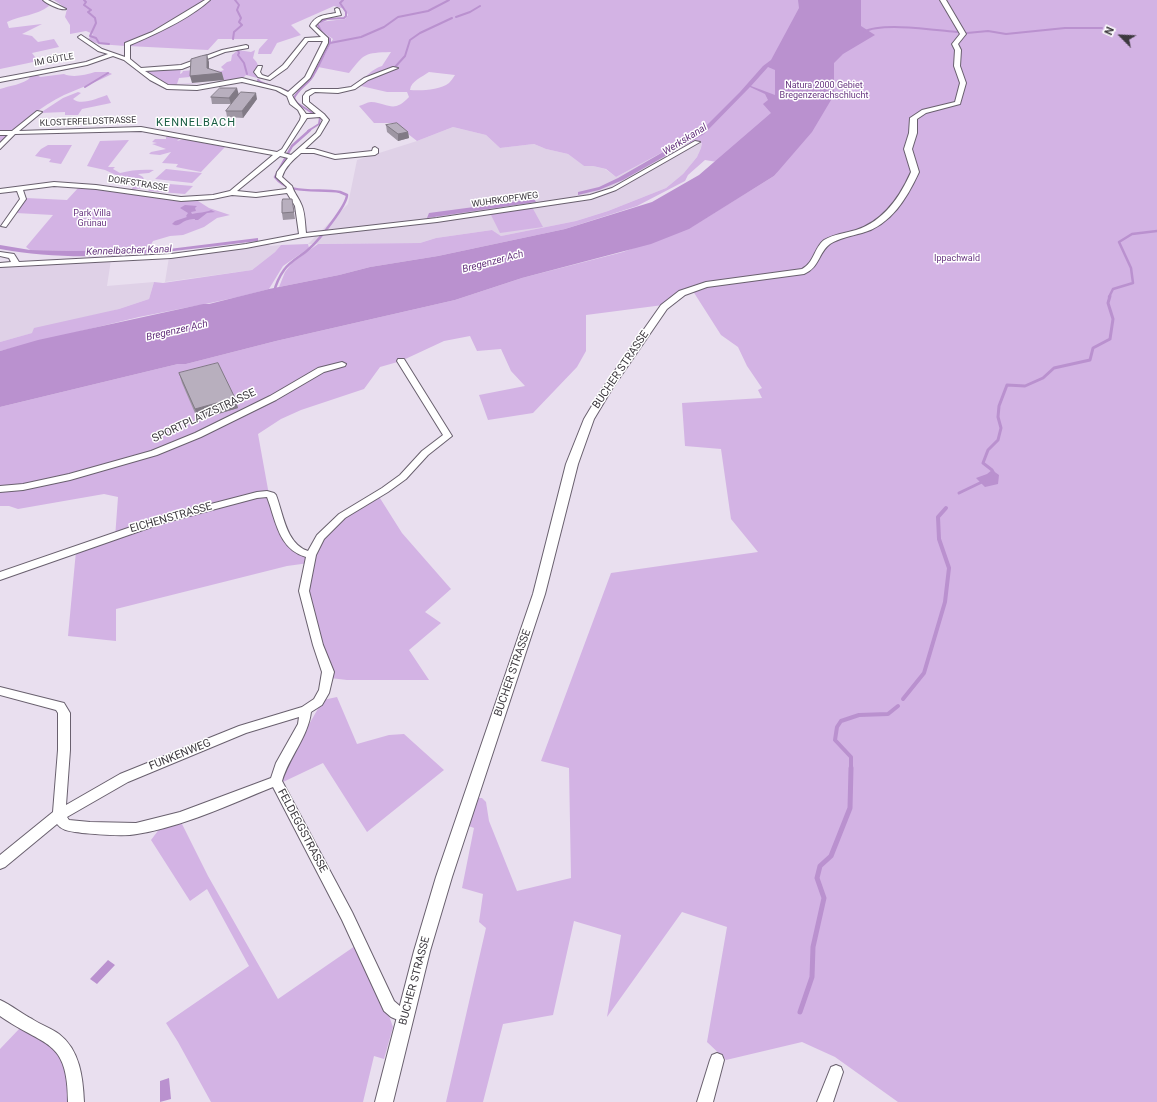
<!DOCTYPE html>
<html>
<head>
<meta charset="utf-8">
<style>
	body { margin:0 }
	#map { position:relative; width:1157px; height:1102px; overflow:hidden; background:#e9dfef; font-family:Roboto,sans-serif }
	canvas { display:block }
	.north { position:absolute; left:1101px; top:16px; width:40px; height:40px; -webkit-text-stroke:3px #fff; paint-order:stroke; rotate:294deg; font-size:11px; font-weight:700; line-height:16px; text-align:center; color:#3d393f }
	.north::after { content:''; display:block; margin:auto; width:14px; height:18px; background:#3d393f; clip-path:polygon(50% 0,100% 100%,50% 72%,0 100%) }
</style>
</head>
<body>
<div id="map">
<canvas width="1157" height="1102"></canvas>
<div class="north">N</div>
</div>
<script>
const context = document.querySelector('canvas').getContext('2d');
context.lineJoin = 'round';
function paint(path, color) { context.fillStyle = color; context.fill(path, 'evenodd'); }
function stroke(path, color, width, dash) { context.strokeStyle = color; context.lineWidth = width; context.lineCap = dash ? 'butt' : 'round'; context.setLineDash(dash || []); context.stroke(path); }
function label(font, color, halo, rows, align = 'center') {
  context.font = font + ' Roboto,sans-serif'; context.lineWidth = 3; context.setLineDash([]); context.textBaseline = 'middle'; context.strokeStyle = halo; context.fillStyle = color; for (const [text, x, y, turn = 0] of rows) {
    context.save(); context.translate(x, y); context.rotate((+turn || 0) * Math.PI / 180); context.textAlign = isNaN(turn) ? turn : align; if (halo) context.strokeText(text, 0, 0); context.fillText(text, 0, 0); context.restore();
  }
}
paint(new Path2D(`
	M453 127 486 135 500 148 534 144 546 149 568 154 584 166H593L605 169 616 177 678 144 702 142 701 148 697 157 683 174 666 188 608 211 576 221 501 236 492 230 436 238 420 243 308 244 348 204 357 160 417 141Z
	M268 244 270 246 281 245 275 252 252 270 165 282 169 257Z
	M111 260 107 286 154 282 149 299 119 309 0 342V266Z`), '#dfd1e7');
paint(new Path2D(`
	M0 0H44L49 6C36 16 21 15 7 22L9 28 42 24 22 34 32 36 38 42 54 39 59 47 32 53 38 61 0 69Z
	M54 0H207L168 25 125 46 99 44 87 40 93 34 86 31 70 34V25L65 17 67 9Z
	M210 0H1157V1102H898L835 1057 802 1042 726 1060 707 1042 727 927 682 912 607 1017 621 935 574 921 553 1015 503 1024 483 1102H446L486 928 479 922 483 894 462 888 474 828 466 825 476 798H482L486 802 489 821 517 891 571 878 569 768 541 761 611 573 758 552 731 519 721 449 685 446 682 403 762 398 758 390 762 388 747 366 738 347 721 335 691 288 663 305 586 315V351L577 367 533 413 488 420 479 395 525 386 511 371 501 349 477 351 470 336 444 341 401 361 380 367 364 389 301 410 281 419 258 434 269 495 288 545 298 554 312 555 323 536 344 517 378 495 402 533 451 589 425 612 441 623 409 650 429 680H347L330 678 306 590 309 563 287 566 116 609V641L68 636 76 551 115 538 118 497 104 494 18 509 9 506H0V407L178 364H186L276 341 455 300 522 278 623 252 693 226 774 176 777 172 705 160 688 175 685 181 637 206 565 229 438 256 370 267 339 275 279 287 285 272 292 263 318 244 420 243 436 238 492 230 501 236 576 221 608 211 666 188 683 174 697 157 701 148 702 143 678 144 616 177 606 169 593 166H584L568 154 546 149 534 144 500 148 486 135 453 127 417 141 394 123H374L359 106C363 105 367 102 371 102 389 103 393 114 409 97L407 92H387L361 86C362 77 375 68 382 66L391 52C364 53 365 53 349 73L318 67 333 39 321 31 319 25 320 22 345 19 348 15 345 9 334 6 291 25 301 35 277 43 271 54H258L259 49 268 39H218L208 50 128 46 131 43 145 38ZM429 72 455 75C453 78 451 81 449 83 440 90 421 91 410 90 411 81 422 77 429 72Z
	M238 50 251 52 255 50 253 58C259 64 259 67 257 75L261 79 246 75 243 78 220 81 213 70 221 71 224 70 221 67 227 62 231 61 232 55Z
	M181 69 180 74 182 73 183 71 205 69 201 76 179 78 177 84 208 83 171 85 165 83 145 72 147 70Z
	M95 72H108L112 74C96 82 80 88 64 95 41 106 20 124 3 142H0V89C9 86 24 84 30 78L27 76 37 74 40 77 64 74C73 78 85 75 95 72Z
	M78 92 81 93 73 99C81 106 98 98 107 95L111 103 82 109 78 115H65V112L40 113 63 98Z
	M169 135 180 138 177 141 184 139 225 147 201 172 176 167 178 164 162 163 171 152 160 155 149 154 151 152 166 149 152 144 157 143 152 142 155 139H166V137Z
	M129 140 108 167H115L113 169 120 173C130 170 144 169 154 170L149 173 138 174 143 177 145 182 143 188 131 190 135 184 136 180 122 178 124 176 116 175 105 170 87 166 100 141Z
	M48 145H72L61 164 49 162 51 159 35 156 41 149Z
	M166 169 202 173 192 183 155 179Z
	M157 183 193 186 185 194 148 191Z
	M79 187 121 191 176 201H198L209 208 230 215 217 218 204 227 183 235 170 236 153 241 148 250 76 251 30 250 26 247 53 215 16 213 26 198 67 200Z
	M532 207 543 227 500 233 490 213Z
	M308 244 309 248 283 266 269 289C226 301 183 308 139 317 92 328 46 340 0 351V342L32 333 34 328 119 309 149 299 154 282 163 283 252 270 275 252 281 245Z
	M337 697 357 744 389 735 404 734 444 770 367 832 323 763 283 782 281 773 323 700Z
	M180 820 208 876 278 999 355 946 382 1007 389 1016 393 1027 384 1059 374 1056 363 1102H211L178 1042 166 1023 249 966 207 889 190 901 151 840 160 828Z
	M20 1028 44 1039 58 1052 69 1070 70 1102H0V1049Z`), '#d3b3e4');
paint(new Path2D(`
	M798 0H861V26L875 35 843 54 834 63V95L812 132 774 176 689 229 651 244 522 278 455 300 276 341 186 364H178L0 407V351L38 340 203 304H209L269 289 339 275 370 267 438 256 565 229 652 202 699 175 771 113 763 104 768 100 765 94 750 87 704 134 623 180 599 190 578 195V192L599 187 618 178 703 129 740 92 763 66 771 60 799 8ZM768 67 775 70V95L751 86Z
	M534 199 536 202 427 218 429 213Z
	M185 205 197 206 195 208 196 211 191 212 192 214C199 212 205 213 211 210L215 212 207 213 198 220H195V219C193 219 190 219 188 220 181 221 180 228 172 224L175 221 187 217 186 216 188 213 180 208Z
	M258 238V241C174 251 84 265 0 249V245L30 250 76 251 169 249Z
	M992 470 999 475 998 484 985 487 976 478 987 474Z
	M108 960 115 965 97 984 90 979Z
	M169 1078 171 1099 160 1102V1081Z`), '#ba91cf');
stroke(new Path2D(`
	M84 0 86 2 84 5 91 10 88 12 95 18 96 23 90 36 96 38 99 43 109 44
	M456 17 470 12 480 6
	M864 32C881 22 935 30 957 32
	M967 33 988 31 1006 34 1065 28H1102
	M233 39 234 32 242 25 239 22 241 18 237 10 239 5 235 0
	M330 43 361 37 384 27 398 17 428 11 449 0
	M237 48 239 53 238 55 244 63 247 74
	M395 67 405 56 410 40 420 33 452 18
	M258 80C264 86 280 87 289 92
	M85 87 108 73
	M308 131 319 124 320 118 297 103 294 98C299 88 310 83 314 74 320 64 324 53 330 43V39L322 33 317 23 327 19 344 18 346 16V12L340 3 343 0`), '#ba91cf', 2);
stroke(new Path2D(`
	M274 292C276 284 279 277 284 270 291 260 302 256 310 248 319 240 347 205 347 195L340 192C319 188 289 196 275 177L292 146 310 130
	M1109 297 1113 289 1133 283 1131 268 1119 242 1132 234 1157 231`), '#ba91cf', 2.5);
stroke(new Path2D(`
	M994 474 992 470 983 463 988 450 998 440 1001 428 998 417 999 406 1007 385 1025 386 1043 378 1054 368 1090 360 1093 348 1110 339 1113 319 1108 303 1110 296
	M959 493 984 481`), '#ba91cf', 3);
stroke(new Path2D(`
	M903 699 924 673 945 602 949 568 939 539 938 517 946 508
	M851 769V757L835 740 837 727 841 721 859 715 888 714 898 706`), '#ba91cf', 4);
stroke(new Path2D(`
	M800 1012 812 977 813 947 824 898 817 878 820 866 831 856 850 808 851 768`), '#ba91cf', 5);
const minor = new Path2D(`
	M43 0H48L66 9C62 11 47 4 43 0Z
	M205 0H210C189 19 156 34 130 45V59L141 68 181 65 222 50 246 45 248 46V48L225 52 182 69 145 71 168 85 197 86 242 78 280 88 288 92 305 77 323 41H308L287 68 270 80 258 77 254 72 258 66H262L260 72 262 75 268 77 283 65 305 38 321 37 310 26C315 15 325 15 336 13L335 9 337 8 339 9 341 15 322 19 315 26 328 38V43L310 78 292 95C295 103 302 107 306 114H316L303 103V96L306 92 312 89H338L351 87 364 78 393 67 398 68 368 80 355 89 338 93 315 92 309 96V102L324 114 329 120 320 135 305 149H314L335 155 372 151 373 148 375 147 378 149V153L375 155 335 159 314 153H301C293 160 285 167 282 177L292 186C294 193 299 198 302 206 305 214 305 224 306 233L437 218 590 195 612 188 695 141 700 142 616 190 591 199 437 222 303 237 246 248 171 258 0 267V263L11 262 9 258 0 256V252L14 254 19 262 171 254 246 244 299 234 295 206 287 193 256 197 232 195 213 199 181 201 96 189 54 186 23 190 26 199 6 227 1 226 20 199 17 191 0 193V189L54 182 96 185 181 197 213 195 230 191 273 155 141 131 15 134 0 149V143L8 135H0V131H12L37 111 42 112 19 131 141 127 277 152 282 149 300 120 301 116 298 110 290 104 287 96 276 90 242 82 197 90 167 89 150 80 124 60 113 56 87 65 0 82V78L86 62 108 54 98 51 79 38 78 37 81 35 102 49 125 57V43L152 32ZM320 117 323 120 316 133 291 155 284 153 307 118ZM280 156 288 158 277 172 276 177 287 187 286 189 256 193 237 191Z
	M398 359H404L452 436 428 455 406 479 388 492 345 518 324 539 316 555 309 591 323 645 334 672 329 693 322 705 311 712C308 737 289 757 282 781L352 912 394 1001 401 1007 410 1011 412 1016 410 1021 405 1023 391 1017 384 1011 342 920 273 787C231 804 182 827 137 834 123 837 96 834 82 833 72 831 63 832 57 824L5 867 0 869V855L53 812 58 750V713L56 710 0 695V687L64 703 70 713V750L66 805 120 774 239 726 302 707 314 699 319 690 322 672 313 645 299 591 306 557C278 549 276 520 267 497L257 498 163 523 0 580V572L157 518 257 492 267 491 274 493 276 495C283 513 286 544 308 551L317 535 339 514 382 488 400 475 422 451 443 435 397 361ZM299 717 298 724 276 763 271 778 180 812 136 823 90 822 69 820 67 817 128 782 246 733Z
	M342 362 346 364 345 366 324 372 276 400 201 437 157 455 70 480 23 490 0 492V486L23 484 69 474 151 451 195 433 270 396 318 368Z
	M0 1000C11 1005 21 1013 32 1019 41 1025 51 1028 59 1034 80 1050 83 1078 84 1102H68C68 1038 44 1047 0 1016Z
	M717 1053 722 1055 724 1060 713 1102H697L710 1060 712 1055Z
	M836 1065 841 1067 843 1072 833 1102H817L831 1067Z`);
const tertiary = new Path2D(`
	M940 0H946L966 34 958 44 961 50 960 66 966 83 960 104 926 113 917 119V133L912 149 919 172C907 198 891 225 862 233 851 236 839 238 830 244 818 253 820 267 804 274L707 287 685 295 667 309 612 389 594 419 578 464 545 594 452 877 430 951 393 1102H375L414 951 436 877 533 594 566 464 584 419 602 389 661 305 679 291 706 282 802 269C814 263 814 248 824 240 834 234 846 233 856 230 884 221 900 197 911 172L904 149 909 133 910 118 922 110 955 102 960 83 954 66 955 50 952 44 960 34Z`);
stroke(minor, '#69606e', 2);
stroke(tertiary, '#69606e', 2);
paint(minor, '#fff');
paint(tertiary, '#fff');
paint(new Path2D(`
	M237 88 231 104H212L211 97Z
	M257 99 243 118 227 117 226 111Z
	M386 125 408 132 409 138 398 141 387 132Z
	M292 199 295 219 283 220 282 213Z
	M179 373 235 398 238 408 198 420 182 383Z`), '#9e96a3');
paint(new Path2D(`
	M207 55 209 62V74L222 73 224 80 192 83 190 76 207 68Z
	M237 88 239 95 231 104 229 98Z
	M256 93 257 99 243 118 242 111Z
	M408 132 409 138 398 141V134Z
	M235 398 238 408 198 420 195 409Z`), '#817a85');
const building = new Path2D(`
	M207 55V68L222 73 190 76 191 59 201 56Z
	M220 88H237L229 98 211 97Z
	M241 92 256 93 242 111H226Z
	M397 123 408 132 398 134 386 125Z
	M283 199H292L294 212 282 213V202Z
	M218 363 235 398 195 409 179 373Z`);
paint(building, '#b8afbe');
stroke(building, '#817a85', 1);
label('9px', '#3d393f', '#fff', [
	["IM GÜTLE",54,60,-10],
	["KLOSTERFELDSTRASSE",88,122,-2],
	["DORFSTRASSE",138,184,9],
	["WUHRKOPFWEG",505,200,-8]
]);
label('9px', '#683680', '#fff', [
	["Natura 2000 Gebiet",824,86],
	["Bregenzerachschlucht",824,96],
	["Park Villa",92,214],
	["Grünau",92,224],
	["Ippachwald",957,259]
]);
label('italic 10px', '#66347e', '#fff', [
	["Werkskanal",685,140,-32],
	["Kennelbacher Kanal",129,251,-2],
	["Bregenzer Ach",493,262,-15],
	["Bregenzer Ach",177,331,-13]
]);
context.letterSpacing = '1px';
label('11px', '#195d43', '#fff', [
	["KENNELBACH",196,123]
]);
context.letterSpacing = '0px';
label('11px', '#3d393f', '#fff', [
	["BUCHER STRASSE",621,370,-56],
	["SPORTPLATZSTRASSE",204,416,-25],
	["EICHENSTRASSE",171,518,-16],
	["BUCHER STRASSE",513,673,-71],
	["FUNKENWEG",180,755,-22],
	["FELDEGGSTRASSE",302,831,62],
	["BUCHER STRASSE",415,981,-75]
]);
</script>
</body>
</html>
